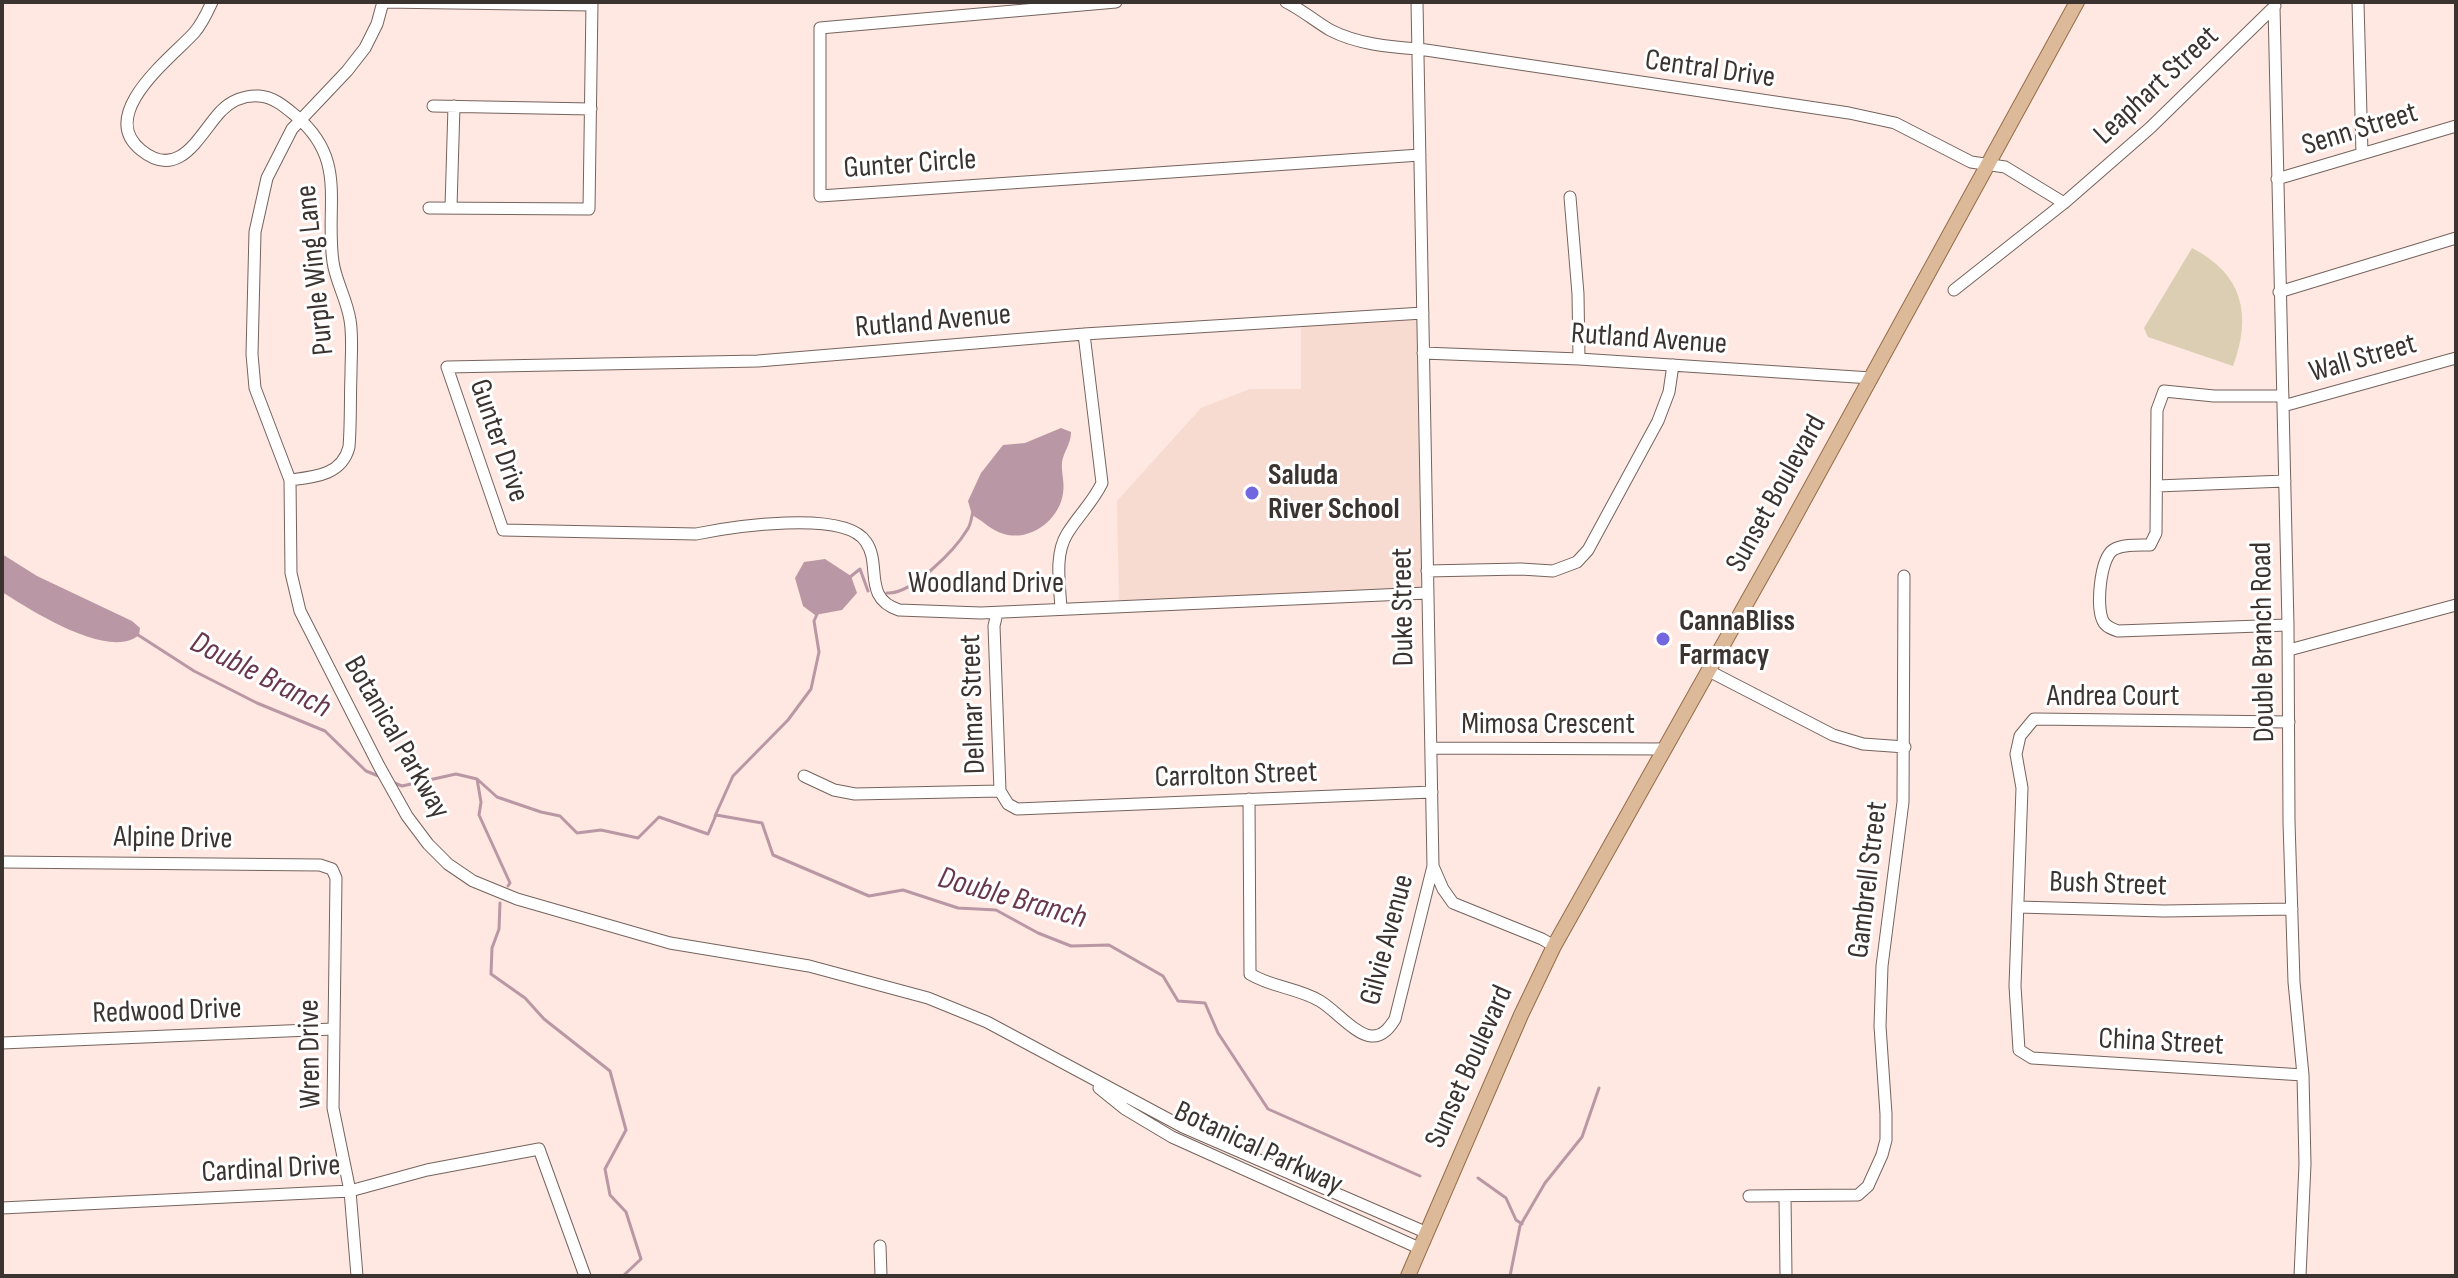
<!DOCTYPE html>
<html>
<head>
<meta charset="utf-8">
<style>
	body { margin:0 }
	#map { position:relative; width:2458px; height:1278px; overflow:hidden; background:#fee8e1; font-family:"Sofia Sans Condensed",sans-serif }
	canvas { display:block }
	.frame { position:absolute; inset:0; border:4px solid #3b3330; pointer-events:none }
</style>
</head>
<body>
<div id="map">
<canvas width="2458" height="1278"></canvas>
<div class="frame"></div>
</div>
<script>
const context = document.querySelector('canvas').getContext('2d');
context.lineJoin = 'round';
function paint(path, color) { context.fillStyle = color; context.fill(path, 'evenodd'); }
function stroke(path, color, width, dash) { context.strokeStyle = color; context.lineWidth = width; context.lineCap = dash ? 'butt' : 'round'; context.setLineDash(dash || []); context.stroke(path); }
function label(font, color, halo, rows, align = 'center') {
  context.font = font + ' "Sofia Sans Condensed",sans-serif'; context.lineWidth = 6; context.setLineDash([]); context.textBaseline = 'middle'; context.strokeStyle = halo; context.fillStyle = color; for (const [text, x, y, turn = 0] of rows) {
    context.save(); context.translate(x, y); context.rotate((+turn || 0) * Math.PI / 180); context.textAlign = isNaN(turn) ? turn : align; if (halo) context.strokeText(text, 0, 0); context.fillText(text, 0, 0); context.restore();
  }
}
paint(new Path2D(`
	M1423 313 1427 593 1119 606 1117 501 1201 408 1250 389H1301V321Z`), '#f7dbd1');
paint(new Path2D(`
	M2192 248C2243 274 2252 315 2233 366L2148 337 2144 328Z`), '#dbceb3');
paint(new Path2D(`
	M1061 428 1071 432C1071 444 1064 451 1062 462 1061 472 1065 483 1063 493 1060 519 1031 542 1004 534 992 531 983 521 972 515L968 501 981 473 1003 445 1025 443Z
	M2 554 37 576 132 621 140 628 139 635C109 661 29 609 2 592Z
	M825 559 851 576 857 593 842 610 815 615 803 606 795 578 804 562Z`), '#b997a4');
stroke(new Path2D(`
	M850 577 860 569 868 591
	M887 593C911 595 955 550 967 530 971 525 971 518 973 512
	M135 633 194 671 257 703 325 731 366 771 381 777
	M477 779 481 802 479 815 510 883 508 886
	M392 782 402 786 456 774 477 779 497 797 541 812 560 816 577 833 601 830 638 838 659 817 708 834
	M715 816 733 776 788 720 811 689 819 652 814 621 818 612
	M708 834 716 815 762 823 773 855 869 896 903 890 958 908 996 910 1038 933 1071 946 1109 945 1163 976 1178 1001 1205 1003 1218 1033 1268 1109 1420 1176
	M500 903 499 929 492 948 491 974 525 998 544 1019 610 1071 626 1130 605 1169 610 1195 626 1212 641 1259 623 1276
	M1478 1178 1506 1198 1516 1220 1522 1224
	M1510 1276 1520 1226 1545 1183 1582 1137 1599 1088`), '#b997a4', 3);
const minor = new Path2D(`
	M212 2C207 13 202 24 194 33 172 57 96 114 141 150 180 182 200 133 221 111 231 101 245 95 259 96 274 97 285 107 296 116 348 160 325 204 333 262 336 282 347 300 350 320 353 337 351 356 351 374 350 398 351 423 349 447 342 475 315 477 290 480
	M383 2 377 24 365 48 347 71 292 129 267 178 255 232 252 354 255 388 290 480 291 573 300 611 379 766 407 816 428 844 448 864 473 881 517 899 670 943 809 966 928 998 987 1022 1183 1127 1425 1232
	M383 2 592 5
	M1116 2 820 28V196L1420 155
	M1286 2C1302 10 1315 21 1330 30 1357 44 1389 47 1419 49L1849 113 1895 123 1971 162 2005 167 2064 203
	M1417 2 1433 866 1443 889 1453 903 1542 939 1554 946
	M2358 2 2362 154
	M2274 7 2288 625 2289 822 2294 982 2303 1075 2305 1164 2300 1276
	M433 106 591 109
	M2277 179 2456 126
	M1570 197 1578 294 1579 359
	M451 207 454 106
	M429 208 589 209 592 2
	M1954 290 2064 203 2150 128 2275 6
	M2279 292 2456 238
	M1423 313 1084 334 758 361 447 367 503 530 696 534C730 527 845 509 866 542 882 565 862 598 899 610L981 613 1427 593
	M1423 353 1579 359 1871 378
	M2283 396H2214L2164 391 2157 410 2156 533 2150 545C2139 545 2122 544 2113 550 2100 559 2096 607 2103 621 2106 627 2112 629 2118 631L2288 625
	M2283 406 2456 358
	M2157 486 2285 481
	M1427 571 1521 569 1553 571 1577 562 1588 550 1658 421 1669 392 1673 365
	M1061 609C1060 586 1054 555 1067 534 1078 516 1093 502 1102 483L1084 334
	M997 613 994 626 1000 791 1008 804 1017 809 1432 792
	M2289 650 2456 605
	M1709 671 1833 735 1863 744 1905 747
	M2289 722 2034 719 2020 736 2016 754 2022 788 2015 986 2019 1050 2032 1058 2303 1075
	M1431 748 1665 749
	M804 776 834 790 855 794 1000 791
	M1249 799 1250 974C1271 987 1298 988 1320 1001 1335 1010 1356 1035 1371 1036 1383 1037 1390 1027 1395 1019L1433 866
	M2 862 320 865 332 869 336 878 333 1108 350 1191 357 1276
	M2018 907 2164 911 2292 909
	M2 1043 333 1029
	M1099 1088 1125 1109 1172 1137 1419 1248
	M1749 1196 1858 1195 1868 1186 1882 1155 1886 1140V1114L1880 1026 1882 966 1903 802 1904 576
	M1785 1196 1786 1276
	M2 1208 350 1191 427 1170 539 1149 585 1276
	M880 1246 881 1276`);
const major = new Path2D(`
	M1408 1276 1521 1015 1554 946 1788 529 2077 2`);
stroke(minor, '#75635d', 13);
stroke(major, '#956c48', 16);
stroke(minor, '#fff', 11);
stroke(major, '#dcb999', 14);
for (const [x, y, r, color] of [
	[1252,493,8,"#7366e1"],
	[1663,639,8,"#7366e1"]
]) { const dot = new Path2D(); dot.arc(x, y, r, 0, 2 * Math.PI); context.fillStyle = color; context.fill(dot); stroke(dot, '#fff', 3); }
label('30px', '#3b3330', '#fff', [
	["Central Drive",1710,70,8],
	["Leaphart Street",2157,86,-43],
	["Senn Street",2360,130,-17],
	["Gunter Circle",910,165,-4],
	["Purple Wing Lane",316,270,-96],
	["Rutland Avenue",933,322,-5],
	["Rutland Avenue",1649,340,4],
	["Wall Street",2363,359,-16],
	["Gunter Drive",498,441,71],
	["Sunset Boulevard",1777,494,-61],
	["Woodland Drive",986,584],
	["Duke Street",1404,607,-91],
	["Double Branch Road",2264,642,-91],
	["Andrea Court",2113,697],
	["Delmar Street",974,704,-92],
	["Mimosa Crescent",1548,725],
	["Botanical Parkway",396,738,60],
	["Carrolton Street",1236,776,-2],
	["Alpine Drive",173,839,1],
	["Gambrell Street",1869,880,-83],
	["Bush Street",2108,885,2],
	["Gilvie Avenue",1388,940,-75],
	["Redwood Drive",167,1012,-2],
	["China Street",2161,1043,3],
	["Wren Drive",311,1054,-91],
	["Sunset Boulevard",1470,1067,-66],
	["Botanical Parkway",1258,1149,25],
	["Cardinal Drive",271,1170,-3]
]);
label('bold 30px', '#3b3330', '#fff', [
	["Saluda",1268,476],
	["River School",1268,510],
	["CannaBliss",1679,622],
	["Farmacy",1679,656]
], 'left');
label('italic 32px', '#69384e', '#fff', [
	["Double Branch",260,676,27],
	["Double Branch",1012,899,16]
]);
</script>
</body>
</html>
